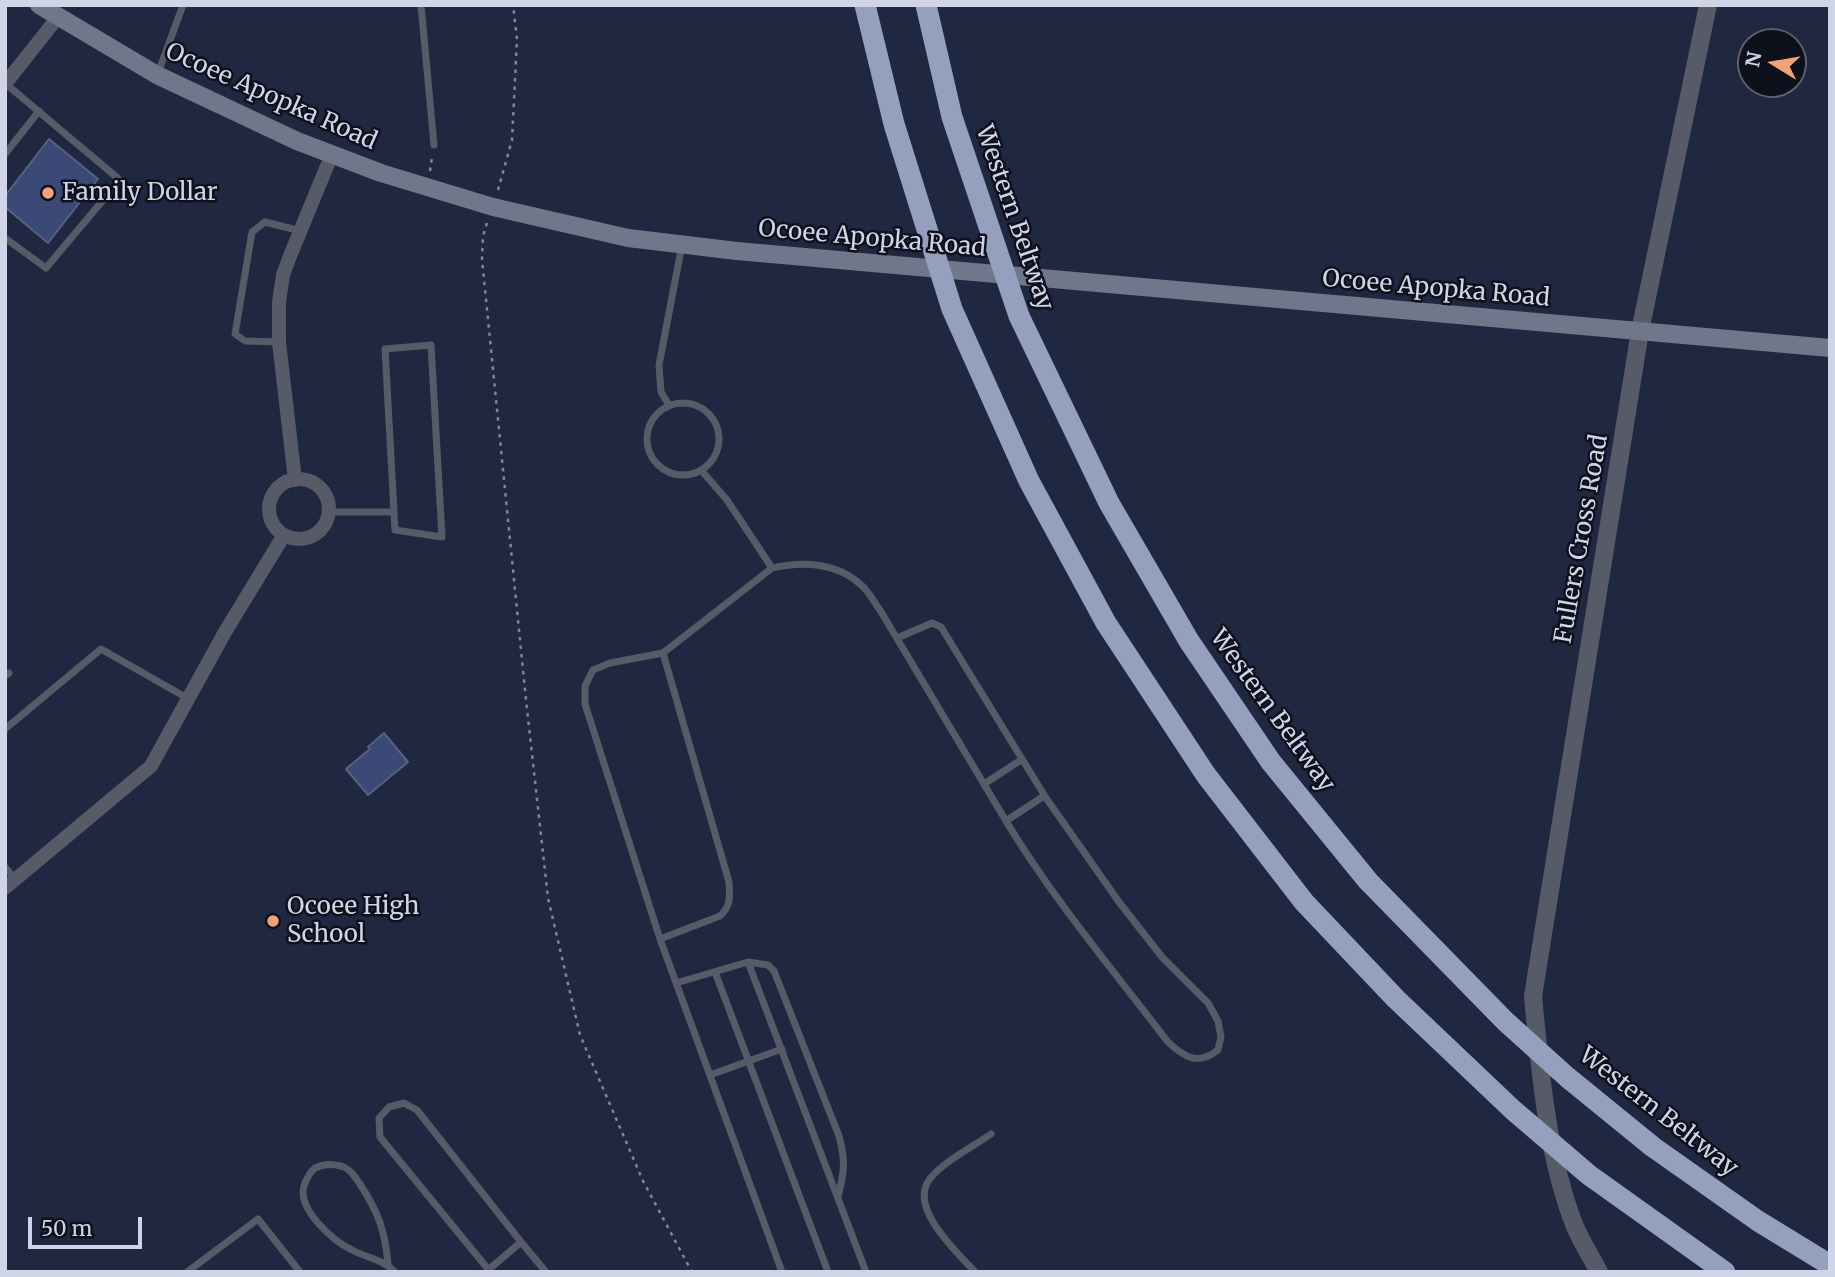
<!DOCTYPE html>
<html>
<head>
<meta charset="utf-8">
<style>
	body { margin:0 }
	#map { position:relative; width:1835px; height:1277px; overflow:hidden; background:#202841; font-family:Merriweather,serif }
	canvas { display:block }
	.frame { position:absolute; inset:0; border:7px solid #cfd5e6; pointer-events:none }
	.north { position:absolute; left:1737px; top:28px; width:70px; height:70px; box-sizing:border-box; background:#0e111c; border:2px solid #5b5f6d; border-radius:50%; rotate:281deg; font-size:19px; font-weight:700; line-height:28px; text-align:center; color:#cfd5e6 }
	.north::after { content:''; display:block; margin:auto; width:24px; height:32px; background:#efa377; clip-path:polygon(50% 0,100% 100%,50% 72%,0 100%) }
	.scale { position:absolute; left:28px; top:1217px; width:114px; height:32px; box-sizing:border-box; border:4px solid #cfd5e6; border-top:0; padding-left:9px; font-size:21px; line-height:24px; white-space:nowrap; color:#cfd5e6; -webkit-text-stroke:5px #0e111c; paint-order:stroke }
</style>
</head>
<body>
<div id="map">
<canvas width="1835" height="1277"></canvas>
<div class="frame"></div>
<div class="north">N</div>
<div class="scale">50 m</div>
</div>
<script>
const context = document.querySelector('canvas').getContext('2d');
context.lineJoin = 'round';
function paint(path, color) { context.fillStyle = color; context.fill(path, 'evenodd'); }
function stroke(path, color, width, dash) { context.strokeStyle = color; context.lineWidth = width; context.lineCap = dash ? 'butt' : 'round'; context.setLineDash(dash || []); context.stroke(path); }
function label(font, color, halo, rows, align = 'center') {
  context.font = font + ' Merriweather,serif'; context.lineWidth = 5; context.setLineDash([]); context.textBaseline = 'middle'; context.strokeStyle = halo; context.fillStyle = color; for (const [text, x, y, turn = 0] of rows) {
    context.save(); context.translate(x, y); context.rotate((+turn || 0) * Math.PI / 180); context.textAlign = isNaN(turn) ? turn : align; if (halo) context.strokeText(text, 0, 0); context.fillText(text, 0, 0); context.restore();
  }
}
const building = new Path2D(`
	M49 139 98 179 48 243 5 207V196Z
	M384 733 408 762 368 795 346 769 370 749 368 747Z`);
paint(building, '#3b4977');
stroke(building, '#58617e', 2);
stroke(new Path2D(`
	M430 171 432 157
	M498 190 512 140 517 39 513 5
	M487 223 483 236 482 259 526 700 548 898 580 1035 643 1181 692 1272`), '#7f869b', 2.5, [3.5, 5]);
stroke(new Path2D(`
	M421 5 434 145
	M158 73 183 5
	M5 154 39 111
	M5 238 46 268 120 180 6 84
	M279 342 245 341 235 334 252 232 265 222 301 231
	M647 439a36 36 0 1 1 72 0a36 36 0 1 1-72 0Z
	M669 405 661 392 659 365 682 245
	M701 470 727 500 772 568C804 561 835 562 860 584 868 590 874 602 880 610L1006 821C1053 899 1113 970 1168 1042 1184 1057 1198 1066 1218 1050L1221 1037 1218 1021 1208 1003 1162 957 1119 902 1046 798 941 627 932 623 897 638
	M329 512H394L385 349 431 345 442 537 395 530 394 512
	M772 568 663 653 610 663 593 670 585 686V704L660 939 782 1272
	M5 676 9 673
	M5 729 101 649 187 698
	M984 784 1021 760
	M1006 821 1044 796
	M5 867 16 880
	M660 939 720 916C731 906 730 897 729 882L663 653
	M748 962 768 965 774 971 839 1136C846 1161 844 1173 838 1197
	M715 972 828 1272
	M676 983 748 962 866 1272
	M710 1075 782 1049
	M388 1264C385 1230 378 1212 360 1184 354 1176 351 1169 341 1166 333 1164 323 1164 315 1168 310 1172 306 1180 304 1186 297 1209 333 1241 352 1250 367 1258 383 1259 395 1272
	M488 1269 380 1137 379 1118 389 1107 404 1103 417 1110 521 1242
	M487 1271 521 1242 546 1272
	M187 1272 258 1219 300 1272
	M975 1272C957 1252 909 1209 929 1180 941 1163 974 1146 991 1134`), '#575b68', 7);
stroke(new Path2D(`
	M5 84 58 17
	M269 509a30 30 0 1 1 60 0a30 30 0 1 1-60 0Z
	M295 480 279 342V302L283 275 290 256 332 154
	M5 888 151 766 225 632 284 535`), '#575b68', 14);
stroke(new Path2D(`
	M1599 1272C1591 1256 1580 1240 1574 1224 1547 1155 1540 1070 1533 996L1640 331 1708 5`), '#575b68', 18);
stroke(new Path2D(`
	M39 5 157 75 297 141 381 173 493 207 628 238 737 251 1830 348`), '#70778b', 18);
stroke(new Path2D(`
	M865 5 894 124 952 309 1029 481 1106 623 1206 775 1304 902 1396 999 1513 1110 1589 1175 1725 1272
	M926 5 952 117 1019 316 1109 503 1189 641 1271 762 1368 881 1505 1021 1567 1077 1653 1147 1758 1221 1830 1265`), '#95a0bf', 21);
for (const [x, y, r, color] of [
	[48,193,7,"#efa377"],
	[273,921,7,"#efa377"]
]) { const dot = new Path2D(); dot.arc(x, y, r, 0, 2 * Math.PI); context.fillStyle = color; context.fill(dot); stroke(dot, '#0e111c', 2.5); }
label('24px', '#cfd5e6', '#0e111c', [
	["Ocoee Apopka Road",271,97,24],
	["Western Beltway",1014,218,71],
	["Ocoee Apopka Road",872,239,5],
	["Ocoee Apopka Road",1436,289,5],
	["Fullers Cross Road",1582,539,-80],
	["Western Beltway",1272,711,54],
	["Western Beltway",1658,1112,38]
]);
label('24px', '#cfd5e6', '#0e111c', [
	["Family Dollar",62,193],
	["Ocoee High",287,907],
	["School",287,935]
], 'left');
</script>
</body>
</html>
